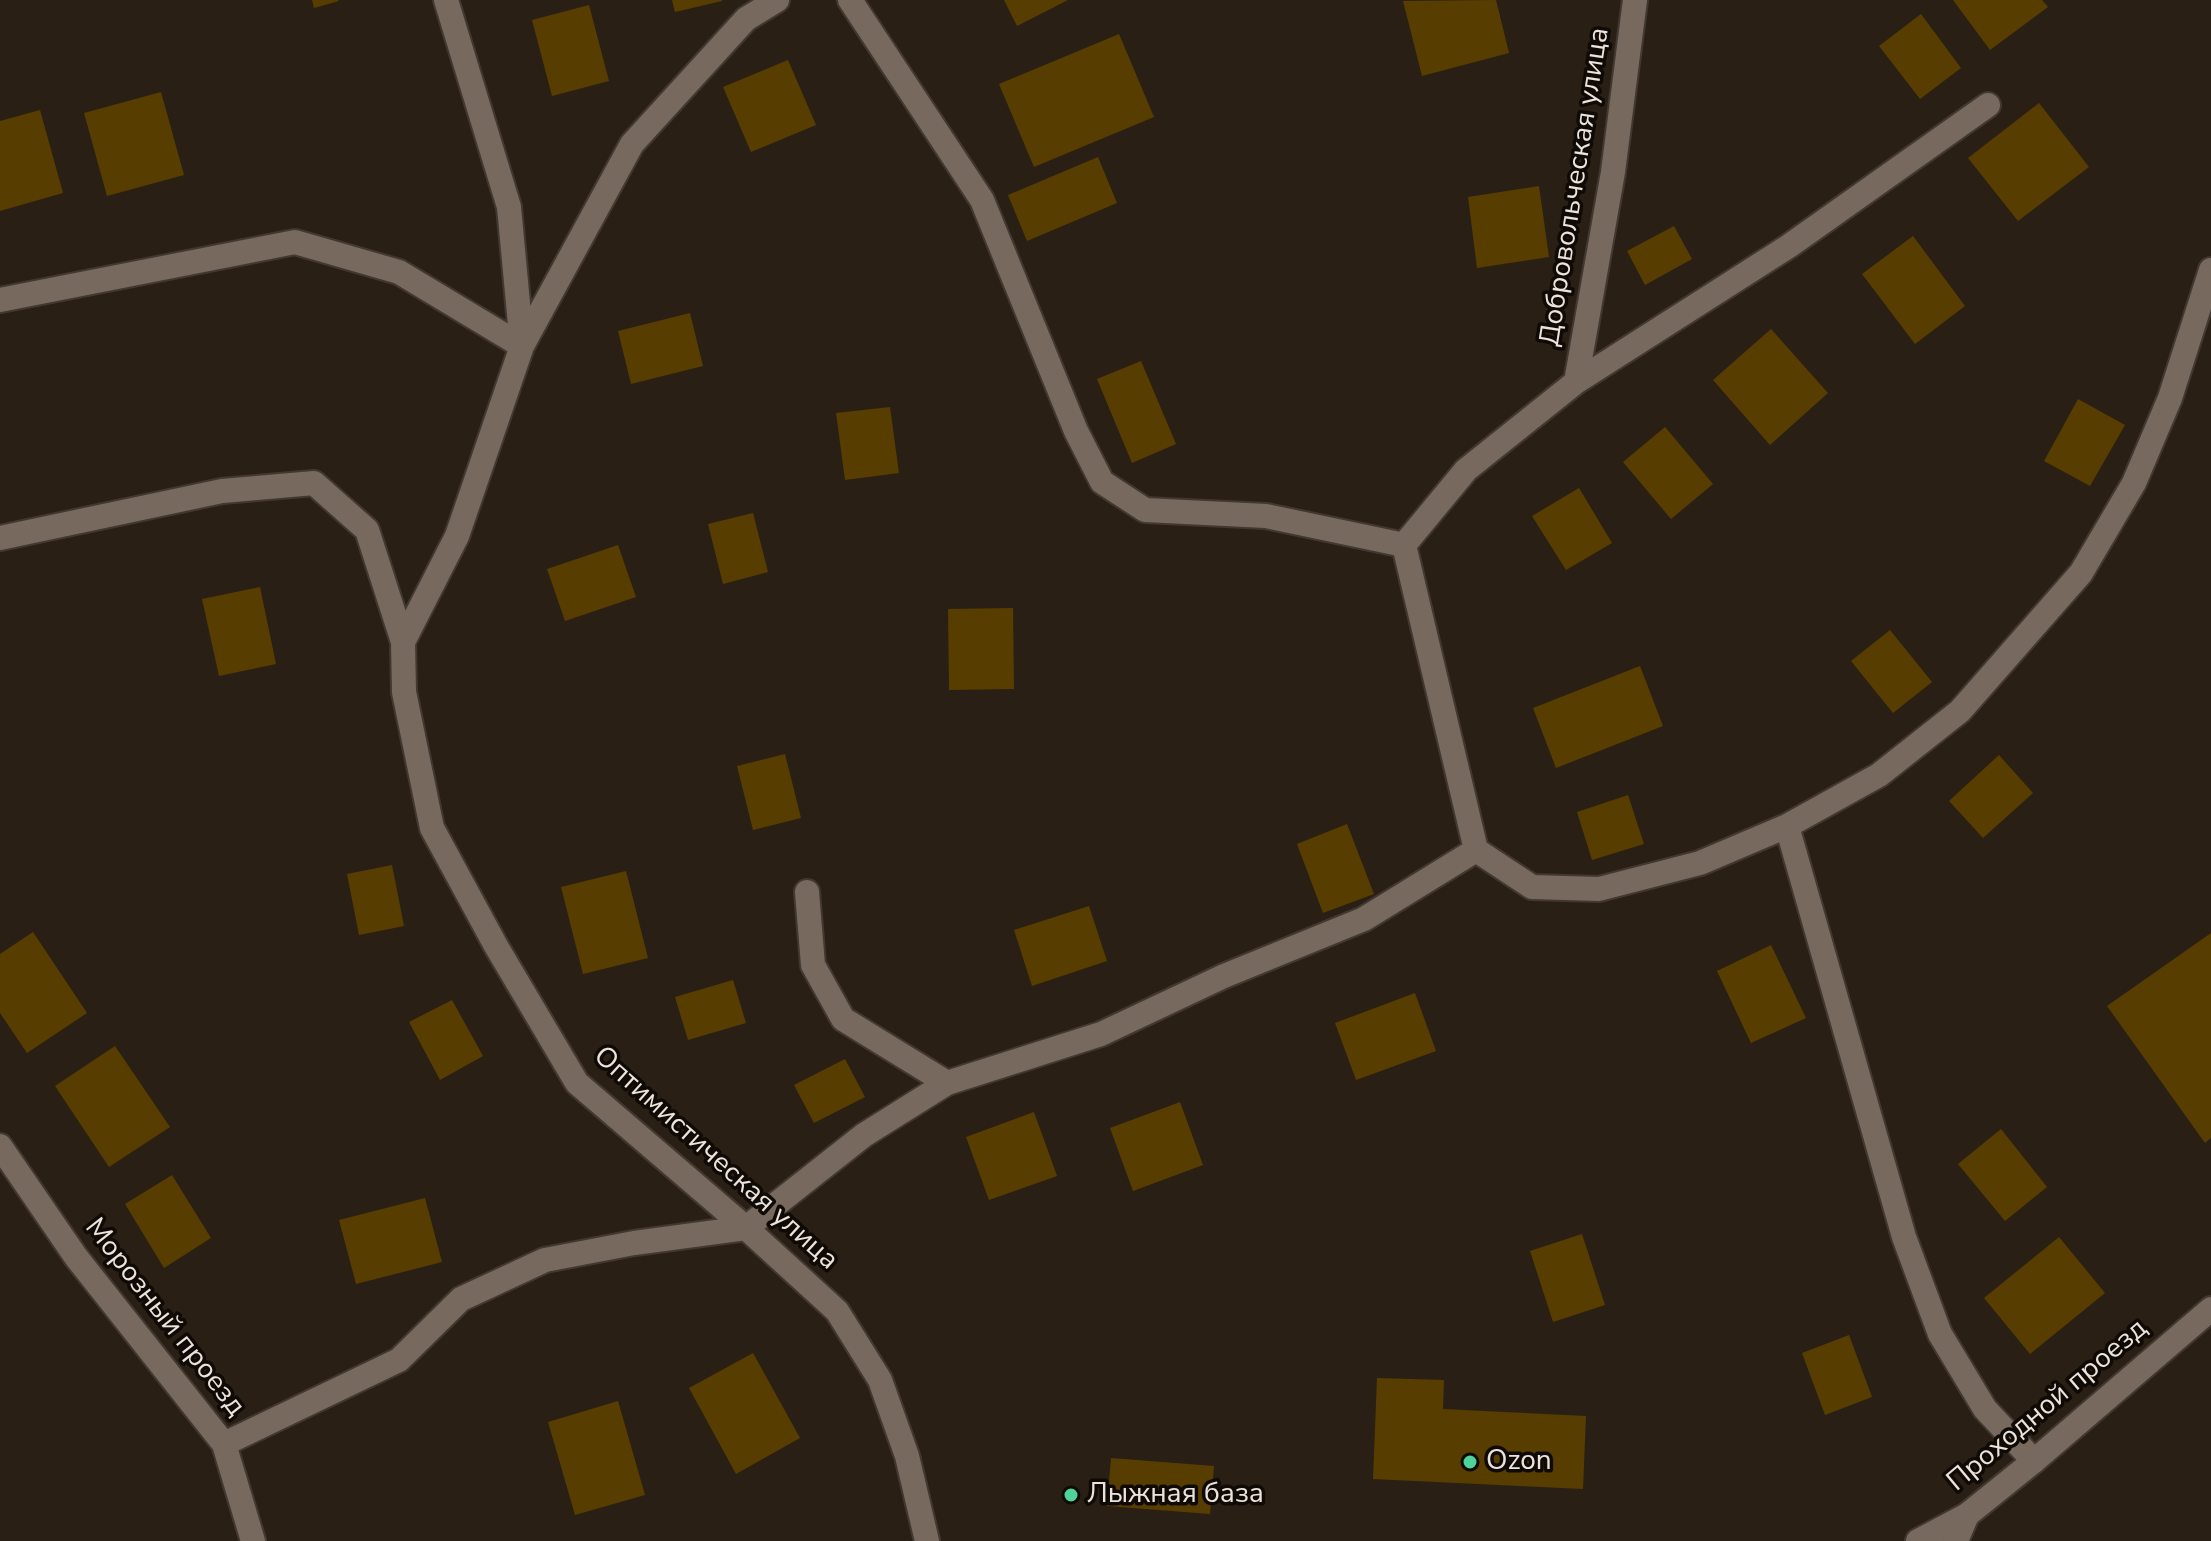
<!DOCTYPE html>
<html>
<head>
<meta charset="utf-8">
<style>
	body { margin:0 }
	canvas { display:block; background:#2a1f14 }
</style>
</head>
<body>
<canvas width="2211" height="1541"></canvas>
<script>
const context = document.querySelector('canvas').getContext('2d');
context.lineJoin = 'round';
function paint(path, color) { context.fillStyle = color; context.fill(path, 'evenodd'); }
function stroke(path, color, width, dash) { context.strokeStyle = color; context.lineWidth = width; context.lineCap = dash ? 'butt' : 'round'; context.setLineDash(dash || []); context.stroke(path); }
function label(font, color, halo, rows, align = 'center') {
  context.font = font + ' "Nunito Sans",sans-serif'; context.lineWidth = 7; context.setLineDash([]); context.textBaseline = 'middle'; context.strokeStyle = halo; context.fillStyle = color; for (const [text, x, y, turn = 0] of rows) {
    context.save(); context.translate(x, y); context.rotate((+turn || 0) * Math.PI / 180); context.textAlign = isNaN(turn) ? turn : align; if (halo) context.strokeText(text, 0, 0); context.fillText(text, 0, 0); context.restore();
  }
}
paint(new Path2D(`
	M312 0H338L339 1 314 8Z
	M672 0H722V1L675 12Z
	M1004 0H1068L1017 26Z
	M1496 0 1509 53 1422 76 1403 1Z
	M1953 0H2042L2048 7 1990 50Z
	M589 5 609 81 552 96 532 20Z
	M1921 14 1961 68 1920 99 1879 46Z
	M1119 34 1154 117 1034 167 999 84Z
	M788 60 816 125 751 152 723 87Z
	M161 92 184 175 107 196 84 113Z
	M2039 103 2089 167 2018 221 1968 158Z
	M40 110 63 193 0 211V121Z
	M1098 157 1117 203 1027 241 1008 195Z
	M1539 186 1549 257 1477 268 1468 197Z
	M1674 226 1692 259 1645 285 1627 251Z
	M1913 236 1965 306 1915 344 1862 274Z
	M690 313 703 366 631 384 618 331Z
	M1771 329 1828 393 1770 445 1713 380Z
	M1141 361 1176 444 1132 463 1097 379Z
	M2078 399 2125 425 2090 486 2044 461Z
	M890 407 899 473 845 480 836 413Z
	M1665 427 1713 484 1671 519 1623 462Z
	M1579 488 1612 543 1566 570 1532 516Z
	M753 513 768 572 723 584 708 524Z
	M618 545 636 597 565 621 547 569Z
	M260 587 276 664 219 676 202 599Z
	M1013 608 1014 689 949 690 948 609Z
	M1890 630 1932 682 1893 713 1851 661Z
	M1640 666 1663 726 1556 768 1533 708Z
	M785 754 801 818 753 830 737 766Z
	M1999 755 2033 793 1983 838 1949 801Z
	M1628 795 1644 844 1592 860 1577 812Z
	M1347 824 1374 894 1323 913 1297 844Z
	M392 865 404 926 359 935 347 874Z
	M626 871 648 958 583 974 561 887Z
	M1089 906 1107 961 1032 986 1014 930Z
	M33 932 87 1013 27 1053 0 1013V954Z
	M2211 933V1138L2205 1143 2107 1006Z
	M1771 945 1806 1018 1751 1043 1717 971Z
	M733 980 746 1023 688 1040 675 997Z
	M1415 993 1436 1051 1356 1080 1335 1023Z
	M452 1000 483 1056 440 1080 409 1022Z
	M115 1046 170 1127 109 1167 55 1086Z
	M845 1059 865 1097 814 1123 794 1085Z
	M1180 1102 1203 1165 1133 1191 1110 1128Z
	M1034 1112 1057 1176 989 1200 966 1137Z
	M2001 1129 2047 1187 2005 1221 1958 1164Z
	M172 1175 211 1238 164 1268 125 1204Z
	M425 1198 442 1262 356 1284 339 1220Z
	M1582 1234 1605 1305 1553 1322 1530 1251Z
	M2059 1237 2105 1293 2030 1354 1984 1298Z
	M1849 1335 1872 1397 1825 1415 1802 1353Z
	M753 1353 800 1438 736 1474 689 1388Z
	M1377 1378 1444 1380 1443 1409 1586 1416 1583 1489 1373 1479Z
	M618 1401 645 1495 575 1515 548 1422Z
	M1111 1458 1214 1466 1210 1514 1107 1506Z`), '#573d00');
const lane = new Path2D(`
	M807 892 813 965 843 1019 947 1083`);
const street = new Path2D(`
	M850 0 982 200 1076 431 1102 482 1145 510 1266 516 1404 545
	M0 300 295 242 399 272 522 346 632 144 746 19 777 0
	M1576 382 1613 172 1635 0
	M0 538 222 491 314 483 367 530 403 642 404 692 432 828 496 946 577 1083 746 1228 837 1311 880 1380 907 1456 927 1541
	M1404 545 1466 470 1576 382 1789 246 1988 105
	M1404 545 1476 850
	M403 642 457 536 522 346 509 207 446 0
	M1787 826 1904 1237 1940 1334 1985 1409 2034 1461
	M1476 850 1532 887 1599 889 1700 863 1787 826 1879 775 1960 711 2081 573 2134 483 2170 398 2211 270
	M0 1146 76 1257 224 1444 253 1541
	M224 1444 399 1360 461 1299 545 1260 634 1243 746 1228 864 1135 947 1083 1101 1034 1224 976 1364 919 1476 850
	M1956 1541 1967 1515`);
const secondary = new Path2D(`
	M1918 1541 1967 1515 2034 1461 2211 1309`);
stroke(lane, '#423832', 28);
stroke(street, '#423832', 28);
stroke(secondary, '#423832', 28);
stroke(lane, '#77695d', 24);
stroke(street, '#77695d', 24);
stroke(secondary, '#77695d', 24);
for (const [x, y, r, color] of [
	[1470,1462,8,"#4ed39a"],
	[1071,1495,8,"#4ed39a"]
]) { const dot = new Path2D(); dot.arc(x, y, r, 0, 2 * Math.PI); context.fillStyle = color; context.fill(dot); stroke(dot, '#0f0a06', 3); }
label('28px', '#ebe3dc', '#0f0a06', [
	["Добровольческая улица",1576,187,-81],
	["Оптимистическая улица",715,1159,42],
	["Морозный проезд",164,1318,52],
	["Проходной проезд",2048,1406,-40]
]);
label('28px', '#ebe3dc', '#0f0a06', [
	["Ozon",1486,1462],
	["Лыжная база",1087,1495]
], 'left');
</script>
</body>
</html>
